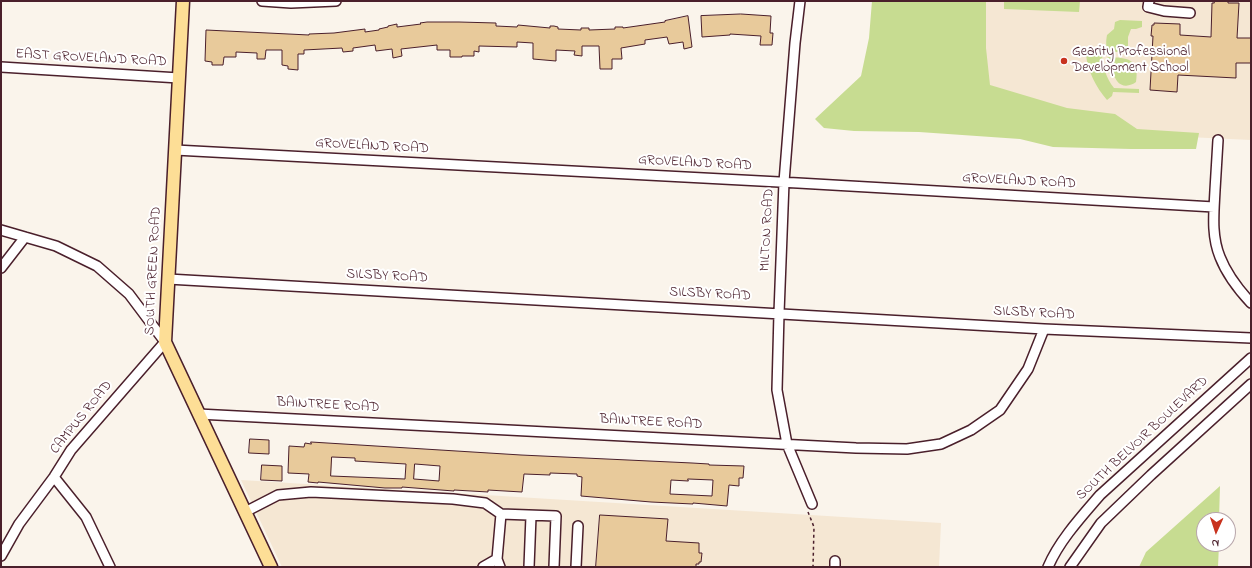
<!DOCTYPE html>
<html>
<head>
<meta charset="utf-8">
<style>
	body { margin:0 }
	#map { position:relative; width:1252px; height:568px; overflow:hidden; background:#faf4eb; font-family:"Indie Flower",sans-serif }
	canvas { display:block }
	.frame { position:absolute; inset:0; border:2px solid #4a1f2b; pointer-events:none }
	.north { position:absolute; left:1196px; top:512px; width:40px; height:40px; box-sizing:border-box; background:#fff; border:1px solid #b7a5aa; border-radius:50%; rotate:183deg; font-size:11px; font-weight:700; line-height:16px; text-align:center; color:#4a1f2b }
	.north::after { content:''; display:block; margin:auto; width:14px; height:18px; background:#c8321e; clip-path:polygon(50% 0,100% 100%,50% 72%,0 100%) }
</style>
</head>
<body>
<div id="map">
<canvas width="1252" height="568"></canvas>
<div class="frame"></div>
<div class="north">N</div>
</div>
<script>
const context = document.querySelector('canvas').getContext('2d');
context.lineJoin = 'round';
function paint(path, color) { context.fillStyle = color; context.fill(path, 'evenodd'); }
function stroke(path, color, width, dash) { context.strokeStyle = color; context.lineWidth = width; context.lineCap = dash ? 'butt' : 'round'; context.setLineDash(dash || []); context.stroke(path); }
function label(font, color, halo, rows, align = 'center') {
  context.font = font + ' "Indie Flower",sans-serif'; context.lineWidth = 4; context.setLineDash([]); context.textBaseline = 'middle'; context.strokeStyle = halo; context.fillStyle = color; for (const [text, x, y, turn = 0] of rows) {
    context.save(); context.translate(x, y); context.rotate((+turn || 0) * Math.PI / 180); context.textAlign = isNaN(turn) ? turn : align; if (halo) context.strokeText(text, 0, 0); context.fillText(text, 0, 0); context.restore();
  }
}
paint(new Path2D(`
	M884 1H1251V140L871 122Z
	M241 480 941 523 939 567H282Z`), '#f5e7d3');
paint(new Path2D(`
	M872 1H986V48L990 85 1067 108 1115 114 1137 129 1199 133 1196 149H1131L1053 147 1020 139 919 132 854 131 824 128 815 119 861 76 869 38Z
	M1004 1H1080L1079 12 1004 9Z
	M1120 20 1142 21V27L1136 29H1131L1128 37V50L1124 53C1109 51 1104 52 1107 35L1114 29 1115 22Z
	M1086 55H1102C1103 67 1106 78 1114 88L1139 89V93L1113 92 1112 96 1107 100C1096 87 1088 72 1086 55Z
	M1108 57C1127 58 1140 58 1136 82 1131 86 1122 88 1117 81 1115 78 1116 78 1113 76 1112 74 1109 74 1107 72L1106 59Z
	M1220 486 1219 520H1204V544H1219L1218 567H1139L1146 552Z`), '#c7dc91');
const building = new Path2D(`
	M1214 1H1228V3H1239L1237 38H1251V63H1236V78L1178 75 1177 92 1150 90 1153 36H1151L1152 25H1154V23L1180 24V35L1211 37 1212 3H1214Z
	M741 14 771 16 770 33H773L772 45H760L761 36 730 34V35L702 37 701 16Z
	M688 16 692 47 684 49 683 42 669 44 667 37 645 40V44L621 48 622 59H612V69H600L599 46H582V56L574 55 575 51 556 50V61L533 59V43L517 42V47L479 46V52L474 51V56H462V57H450V50H437V45L401 49 402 56 393 58 392 49 376 51 375 45 353 48V51L343 52 342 48 304 50V54H298V70L288 69V66L282 65V50H266L265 59H257V53L236 52V57H224L223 65H212V62L205 61 206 30 309 35V34L334 33 365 29V32L379 30V29L388 27V26L397 24V27L421 24 420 23 427 22H459L496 23V26L517 27 518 25 550 28V26H554L558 27V29L581 30V28H589V30L615 29V27H623V28L665 22V21Z
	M250 439 269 440V454L249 453Z
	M311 442 521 455 692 463 709 464V465L744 466 743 478H739V486L729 485 727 506 693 503V504L651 502 581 496 582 477 577 476V474L550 473V475L524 474 522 492 488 490V492L454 490V491L402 487V488H385L318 482V483L308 482 309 474 288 473 289 446 304 447 305 443 311 444ZM332 457 355 458V461L406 464 405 479 331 476ZM415 464 440 466 439 481 414 479ZM688 479 713 480 712 496 670 494 671 480 688 481Z
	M262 465 282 466V481L261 480Z
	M600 515 668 519 666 541 699 543V553H702L701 562H699V564H696V567H596Z`);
paint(building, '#e8ca9b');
stroke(building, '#4a1f2b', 1);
const minor = new Path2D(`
	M262 1 291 3 336 1
	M800 1 795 43 784 182 779 313 777 390 787 444 812 504
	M1149 1 1148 7 1164 11 1190 13
	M1 67 179 78
	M1218 140C1217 157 1216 173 1215 190 1214 212 1211 235 1220 257 1227 275 1238 289 1251 303
	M175 150 798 183 1214 207
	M1 230 56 246 97 266 129 294 165 342 71 450 54 477 19 524 1 556
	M1 268 25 237
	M168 279 1044 329 1251 338
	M198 414 856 448 907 449 941 444 971 430 1000 410 1028 369 1044 329
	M54 477 86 517 110 567
	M245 512 278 495 311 492 453 499 485 503 501 514
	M483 567 497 559
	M500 567 497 559 501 514 556 516 554 567
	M529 567 531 516
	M576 567 578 526
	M835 567V561
	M1048 567C1059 541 1081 517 1100 495L1251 358
	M1070 567 1101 523 1151 475 1251 384`);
const major = new Path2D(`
	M183 1 165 342 271 567`);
stroke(minor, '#4a1f2b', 12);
stroke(major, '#4a1f2b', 15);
stroke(new Path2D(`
	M808 512 814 527 813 567`), '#4a1f2b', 1.5, [3, 3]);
stroke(minor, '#fff', 9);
stroke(major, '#fdde96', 12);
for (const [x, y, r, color] of [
	[1064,61,4,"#c8321e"]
]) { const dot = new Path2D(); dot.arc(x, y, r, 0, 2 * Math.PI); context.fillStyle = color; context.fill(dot); stroke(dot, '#fff', 1.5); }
label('14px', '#4a1f2b', '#fff', [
	["Gearity Professional",1072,53],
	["Development School",1072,69]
], 'left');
label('14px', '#4a1f2b', '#fff', [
	["EAST GROVELAND ROAD",91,59,3],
	["GROVELAND ROAD",372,147,3],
	["GROVELAND ROAD",695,164,3],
	["GROVELAND ROAD",1019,182,3],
	["MILTON ROAD",768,230,-87],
	["SOUTH GREEN ROAD",154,271,-87],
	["SILSBY ROAD",387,277,3],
	["SILSBY ROAD",710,295,3],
	["SILSBY ROAD",1034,314,3],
	["BAINTREE ROAD",328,406,3],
	["CAMPUS ROAD",82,418,-51],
	["BAINTREE ROAD",651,423,3],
	["SOUTH BELVOIR BOULEVARD",1143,439,-43]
]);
</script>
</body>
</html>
